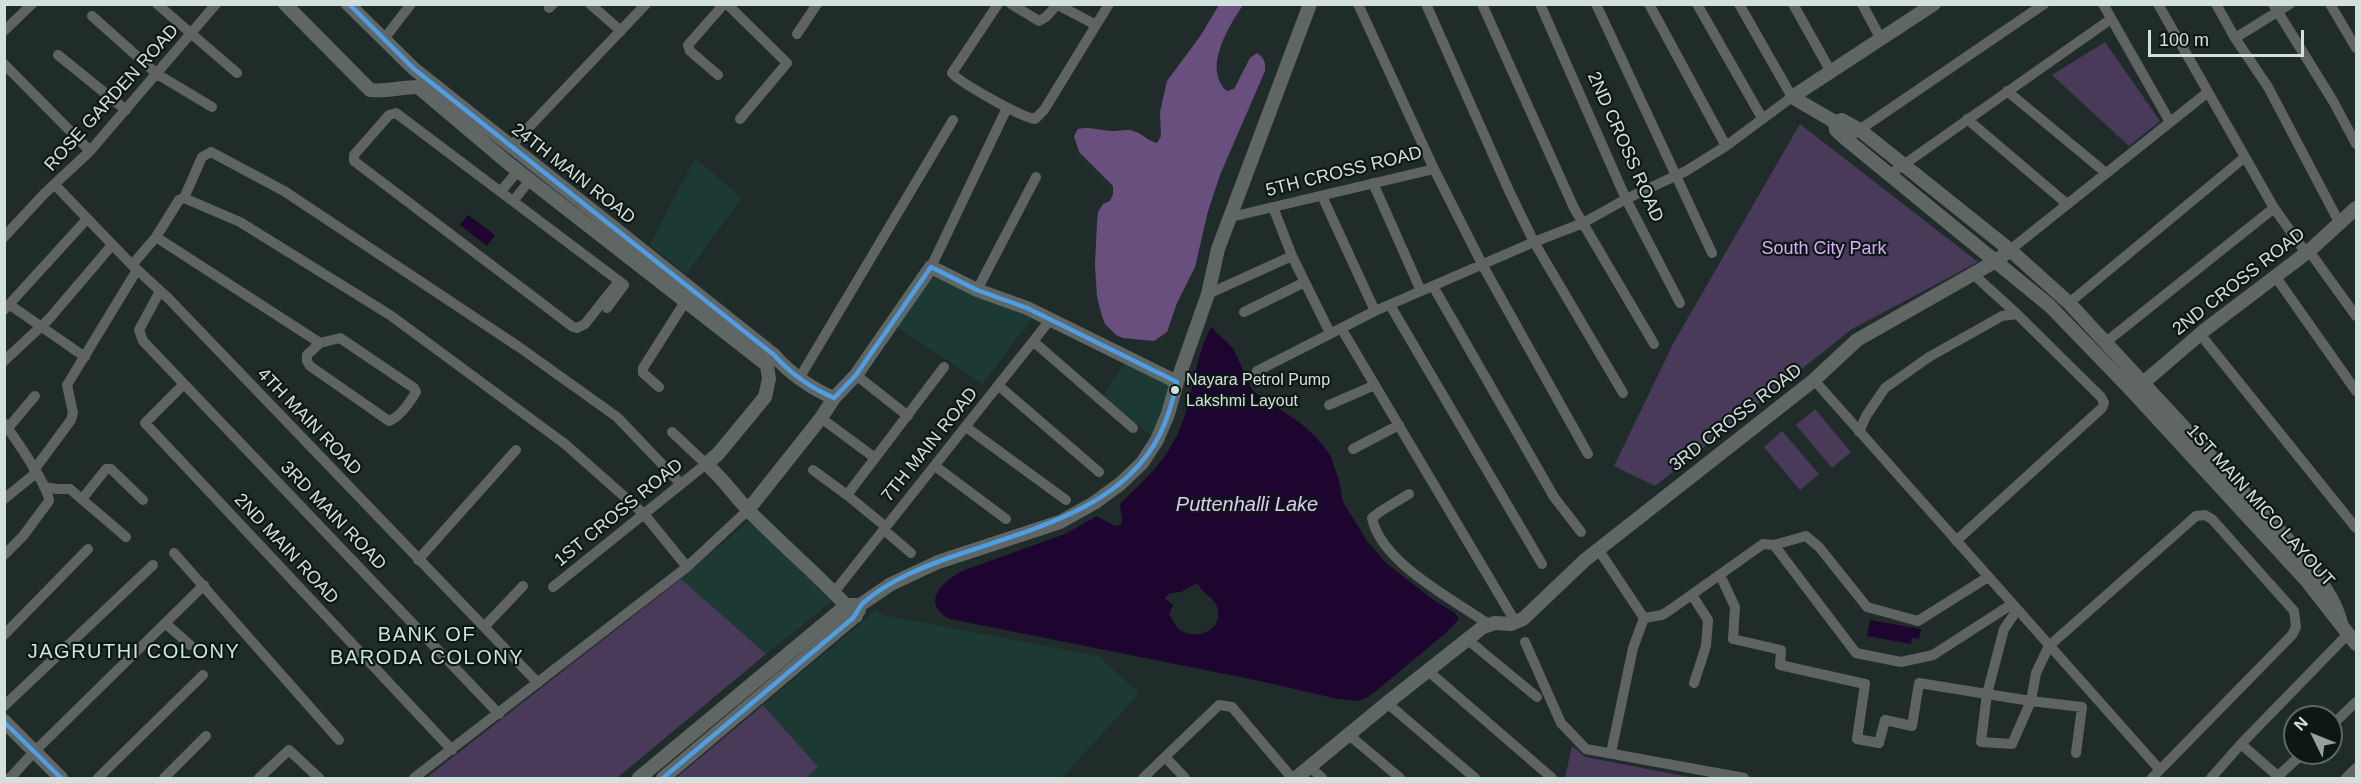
<!DOCTYPE html>
<html>
<head>
<meta charset="utf-8">
<style>
	body { margin:0 }
	#map { position:relative; width:2361px; height:783px; overflow:hidden; background:#202c29; font-family:Arial,sans-serif }
	canvas { display:block }
	.frame { position:absolute; inset:0; border:6px solid #d3e1dd; pointer-events:none }
	.north { position:absolute; left:2283px; top:705px; width:60px; height:60px; box-sizing:border-box; background:#0d1714; border:2px solid #5c6864; border-radius:50%; rotate:313deg; font-size:16px; font-weight:700; line-height:24px; text-align:center; color:#d3e1dd }
	.north::after { content:''; display:block; margin:auto; width:21px; height:27px; background:#94a29e; clip-path:polygon(50% 0,100% 100%,50% 72%,0 100%) }
	.scale { position:absolute; left:2148px; top:30px; width:156px; height:27px; box-sizing:border-box; border:3px solid #d3e1dd; border-top:0; padding-left:8px; font-size:18px; line-height:21px; white-space:nowrap; color:#d3e1dd; -webkit-text-stroke:4px #0d1714; paint-order:stroke }
</style>
</head>
<body>
<div id="map">
<canvas width="2361" height="783"></canvas>
<div class="frame"></div>
<div class="north">N</div>
<div class="scale">100 m</div>
</div>
<script>
const context = document.querySelector('canvas').getContext('2d');
context.lineJoin = 'round';
function paint(path, color) { context.fillStyle = color; context.fill(path, 'evenodd'); }
function stroke(path, color, width, dash) { context.strokeStyle = color; context.lineWidth = width; context.lineCap = dash ? 'butt' : 'round'; context.setLineDash(dash || []); context.stroke(path); }
function label(font, color, halo, rows, align = 'center') {
  context.font = font + ' Arial,sans-serif'; context.lineWidth = 4.5; context.setLineDash([]); context.textBaseline = 'middle'; context.strokeStyle = halo; context.fillStyle = color; for (const [text, x, y, turn = 0] of rows) {
    context.save(); context.translate(x, y); context.rotate((+turn || 0) * Math.PI / 180); context.textAlign = isNaN(turn) ? turn : align; if (halo) context.strokeText(text, 0, 0); context.fillText(text, 0, 0); context.restore();
  }
}
paint(new Path2D(`
	M695 158 742 198 686 274 650 245Z
	M938 277 1032 318 983 384 894 325 928 279Z
	M1125 362 1173 386 1152 437 1103 396Z
	M748 522 836 598 766 654 681 579Z
	M875 609 883 615 1098 656 1139 693 1062 778H806L817 767 763 705 859 625Z`), '#1c3a33');
paint(new Path2D(`
	M2105 42 2160 121 2129 146 2052 75Z
	M1800 124 1978 262 1852 329 1655 486 1614 466 1674 342Z
	M1815 409 1851 452 1832 468 1796 425Z
	M1782 431 1819 474 1800 490 1764 447Z
	M681 579 766 654 617 778H426Z
	M763 705 818 767 806 778H676Z
	M1572 746 1585 757 1695 778H1565Z`), '#4a3a5a');
paint(new Path2D(`
	M1219 5H1243C1229 26 1202 69 1227 91L1234 89 1250 58 1257 53C1264 58 1266 62 1265 71L1220 175 1208 211 1195 267 1177 303 1167 332 1154 341 1123 338 1116 335 1105 324 1102 316 1097 297 1095 265 1097 222 1098 212 1103 204 1110 201 1113 194V186L1079 152 1074 136 1078 129C1091 126 1100 131 1112 131 1121 131 1128 128 1136 132 1144 135 1148 141 1157 143L1161 136 1160 112 1167 81 1201 35Z`), '#684f7e');
paint(new Path2D(`
	M468 215 495 235 487 246 460 225Z
	M1211 327 1233 348 1252 390 1261 397 1299 422 1316 437 1330 455 1338 477 1343 502 1367 541 1387 564 1435 601 1455 613 1459 619 1448 631 1382 686 1368 697 1359 701 1338 699 1260 681 950 619C920 603 942 582 962 571L1065 534 1097 516 1115 526 1121 524 1122 520 1120 504C1139 485 1161 466 1174 441 1194 406 1192 362 1211 327ZM1195 584 1199 585C1203 595 1217 598 1218 611 1221 632 1196 640 1180 630 1176 627 1172 619 1169 614L1173 605 1165 598 1170 593 1181 592Z
	M1870 620 1921 629 1919 639 1912 638 1911 644 1867 636Z`), '#1e052f');
stroke(new Path2D(`
	M157 4 237 73
	M590 4 621 31
	M727 4 787 63 740 119
	M998 4 952 73C960 83 1023 118 1035 119L1044 110 1109 4
	M1011 4 1039 21 1046 17 1056 6H1060L1096 25
	M1426 4 1510 193 1534 242 1623 393
	M1482 4 1574 208 1654 344
	M1540 4 1626 199 1680 303
	M1596 4 1712 253
	M1649 4 1726 146
	M1697 4 1762 118
	M1793 4 1831 72
	M1862 4 1881 39
	M2103 4 2170 122
	M2158 4 2274 208 2306 253
	M2216 4 2235 38 2268 87 2340 224
	M2273 4 2333 101 2356 144
	M2330 4 2356 48
	M549 8 553 4
	M92 16 157 74 212 107
	M4 31 32 4
	M797 34 817 4
	M2235 38 2290 4
	M384 39 411 4
	M58 55 126 110
	M4 64 90 151
	M718 75 690 51 688 45 724 4
	M2007 91 2106 173
	M1967 119 2067 204
	M1846 139 2044 4
	M510 147 646 4
	M1434 169 1483 266 1588 454
	M1889 175 2111 19
	M1373 183 1421 291
	M55 185 132 265 168 298 538 683
	M501 191 518 171
	M1322 196 1375 311
	M184 198 202 157 211 152 284 191 519 347 617 417 681 484
	M514 200 530 180
	M1273 207 1292 256
	M1231 217 1434 169 1358 4
	M4 237 45 193 90 151 216 4
	M156 237 320 343
	M2010 250 2208 92
	M2309 251 2356 316
	M132 265 156 237 179 200 184 198 240 222 390 315 565 444 644 514 687 567
	M931 267 1007 108
	M1973 274 2017 314
	M2275 276 2356 391
	M1433 286 1554 497 1581 532
	M977 290 1036 177
	M160 291 139 330 143 341 499 714
	M1208 294 1292 256 1330 333
	M2069 303 2245 157
	M10 305 85 357
	M1390 305 1542 564
	M607 308 624 285 619 281 396 113 389 115 354 155V161L573 327 577 328 585 324 619 281
	M4 310 87 219
	M1244 312 1305 282
	M1341 328 1516 623
	M2200 334 2356 528
	M340 338 414 388 416 392C410 402 400 417 389 421L310 366 307 361V355L320 343Z
	M1034 342 1133 428
	M2106 342 2274 208
	M4 361 49 319 112 245
	M1257 371 1375 311 1534 242 1583 223 1626 199 1686 171 1726 146 1792 97 1739 4
	M856 375 908 416
	M800 377 953 120
	M1814 380 2160 770
	M184 384 145 423 452 750
	M999 386 1099 472
	M659 387 643 373V368L685 302
	M1329 405 1375 385
	M821 418 875 458
	M4 423C14 437 49 487 49 501L23 536 4 555
	M966 427 1066 500
	M8 428 35 396
	M1859 432 1866 416 1885 388 1929 357 2002 316 2017 314 2101 397 2104 403 2102 408 1956 541
	M1353 449 1399 425
	M935 466 1006 519
	M34 470 71 420 73 413 67 385 137 270
	M813 470 847 495
	M44 487 57 489H70L126 537
	M1409 494 1381 511 1372 518C1381 563 1453 599 1488 624
	M4 499 36 473
	M82 499 106 469H111L143 500
	M886 527 847 495 944 367
	M884 530 911 553
	M1774 545 1856 653 1901 662 1933 655 2012 604
	M1598 549 1644 618 1633 648 1611 753
	M174 553 339 740
	M418 560 516 450
	M1720 575 1735 607 1733 639 1781 650 1780 665 1865 684 1857 739 1879 743 1885 720 1912 726 1919 683 1987 694 1981 742 2012 744 2031 701 2082 707 2076 753
	M553 587 706 464 672 432
	M835 591 1050 320
	M1692 595 1708 620 1706 646 1694 683
	M2017 610 2004 629 1987 694 2031 701 2036 673 2049 646 2196 516 2205 515 2212 519 2294 611 2296 627 2292 635 2152 778
	M1644 618 1662 615 1670 610 1763 544 1774 545 1806 536 1819 547 1867 607 1918 621 1988 577
	M165 623 190 645
	M484 627 523 586
	M4 635 88 549
	M1468 640 1537 697
	M1525 642 1561 723 1586 749 1744 778
	M1427 670 1552 778
	M1387 703 1475 778
	M4 706 153 565
	M2331 726 2356 702
	M1349 735 1400 778
	M2241 744 2280 778
	M1165 757 1185 778
	M1310 767 1322 778
	M10 778 34 752 204 585
	M98 778 203 675
	M164 778 206 736
	M259 778 289 750 319 778
	M414 778 687 567 748 510
	M1143 778 1219 705 1232 707 1292 778
	M2211 778 2241 744 2349 633
	M2276 778 2303 753
	M2346 778 2356 768`), '#5f6362', 10);
stroke(new Path2D(`
	M285 4 370 90C386 92 401 87 418 87L508 163 767 365 769 379 765 397 718 454 706 464C725 480 738 501 756 518 789 551 825 581 856 616
	M348 4 414 69 774 355C789 373 812 389 834 398
	M1934 4 1792 97 1835 122 1842 120 1860 130 2010 250 2069 303 2290 542C2308 566 2334 593 2341 623
	M1835 122 1836 130 1846 139 2050 306 2132 391 2306 580 2356 644
	M2136 389 2206 329 2309 251 2356 208
	M748 510 821 418 834 398 856 375 931 267 977 290 1027 308 1177 382
	M860 605 891 584 938 562 1060 522 1094 503 1120 484 1142 463 1157 440 1168 414 1177 382 1208 294 1218 249 1310 4
	M4 721 61 778
	M639 778 847 605H856
	M663 778 853 618 859 610
	M1296 778 1387 703 1483 627 1495 623 1511 624 1523 619 1585 560 1814 380 1857 340 1996 261 2010 250`), '#606664', 14);
stroke(new Path2D(`
	M349 4 414 69 774 355C791 374 811 388 834 398L856 375 931 267 977 290 1027 308 1177 382C1173 400 1168 418 1160 434 1123 509 1029 530 957 555 925 566 889 580 863 603 859 607 857 613 853 618L663 778
	M4 722 61 778`), '#4d9ee5', 4.5);
for (const [x, y, r, color] of [
	[1175,390,5,"#d3e1dd"]
]) { const dot = new Path2D(); dot.arc(x, y, r, 0, 2 * Math.PI); context.fillStyle = color; context.fill(dot); stroke(dot, '#0d1714', 2); }
label('16px', '#d3e1dd', '#0d1714', [
	["Nayara Petrol Pump",1186,381],
	["Lakshmi Layout",1186,402]
], 'left');
label('18px', '#d3e1dd', '#0d1714', [
	["ROSE GARDEN ROAD",112,98,-48],
	["2ND CROSS ROAD",1625,147,66],
	["5TH CROSS ROAD",1344,172,-14],
	["24TH MAIN ROAD",573,174,38],
	["2ND CROSS ROAD",2239,282,-38],
	["3RD CROSS ROAD",1736,418,-38],
	["4TH MAIN ROAD",309,422,46],
	["7TH MAIN ROAD",930,445,-51],
	["1ST MAIN MICO LAYOUT",2260,506,48],
	["1ST CROSS ROAD",619,513,-39],
	["3RD MAIN ROAD",333,516,46],
	["2ND MAIN ROAD",286,549,47]
]);
label('18px', '#d9adfe', '#0d1714', [
	["South City Park",1824,249]
]);
label('italic 20px', '#e0c6f7', '#0d1714', [
	["Puttenhalli Lake",1247,505]
]);
context.letterSpacing = '1.5px';
label('20px', '#cbe6de', '#0d1714', [
	["BANK OF",427,635],
	["BARODA COLONY",427,658],
	["JAGRUTHI COLONY",134,652]
]);
context.letterSpacing = '0px';
</script>
</body>
</html>
